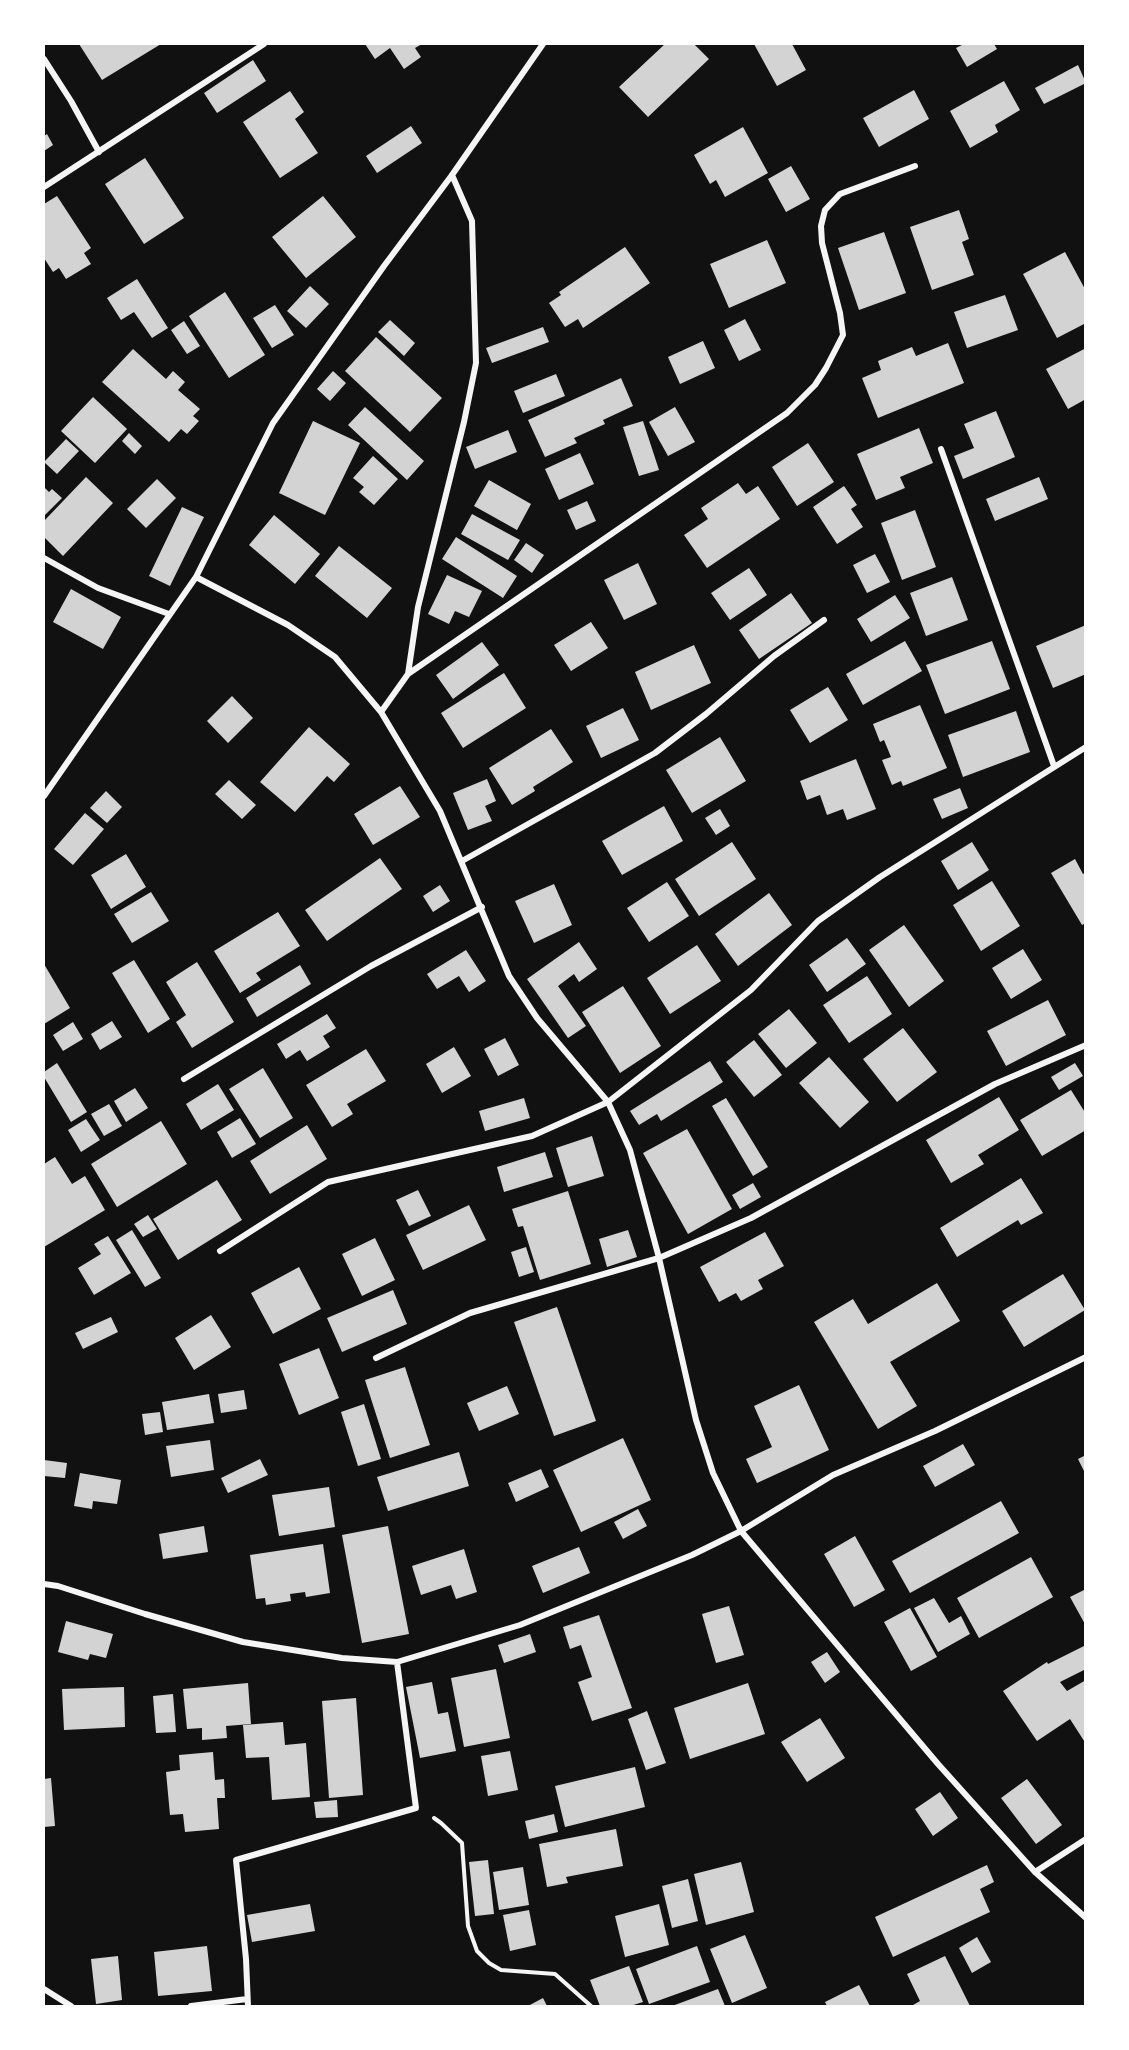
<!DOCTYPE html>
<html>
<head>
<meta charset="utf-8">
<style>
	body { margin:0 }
	#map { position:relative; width:1129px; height:2050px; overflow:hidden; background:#111; font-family:Georgia,serif }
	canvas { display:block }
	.frame { position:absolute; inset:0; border:45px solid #fff; pointer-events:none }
</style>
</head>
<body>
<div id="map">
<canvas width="1129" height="2050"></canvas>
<div class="frame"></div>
</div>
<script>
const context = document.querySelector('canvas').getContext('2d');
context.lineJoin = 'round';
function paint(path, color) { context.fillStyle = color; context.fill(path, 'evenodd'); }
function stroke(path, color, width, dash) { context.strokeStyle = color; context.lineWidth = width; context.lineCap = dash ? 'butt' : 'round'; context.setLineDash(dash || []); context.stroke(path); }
paint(new Path2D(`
	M79 44H161L102 80Z
	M365 44H422L415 48 421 57 404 69 390 48 375 59Z
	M665 44H694L709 59 648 117 619 87Z
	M754 44H792L806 70 777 86Z
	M964 44H994L997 49 967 67 956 48Z
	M253 60 266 81 217 113 204 93Z
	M1078 65 1086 83 1044 104 1035 88Z
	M1004 81 1020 110 995 125 998 132 970 148 950 111Z
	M914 90 929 119 879 147 863 118Z
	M290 91 304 112 295 119 318 153 280 178 243 122Z
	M411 126 422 143 377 173 366 156Z
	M743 127 768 173 725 197 716 180 710 184 694 155Z
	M47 134 53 145 44 151V136Z
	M145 158 184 218 144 244 105 184Z
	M791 166 810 199 786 212 768 179Z
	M57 196 91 248 84 253 91 264 66 279 59 268 53 272 44 258V204Z
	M323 196 356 237 306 278 272 237Z
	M959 210 969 239 962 242 974 275 932 290 910 227Z
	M884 232 906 293 859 310 838 248Z
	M767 240 786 283 729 308 710 264Z
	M625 247 650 283 583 328 578 319 565 327 549 303 561 295 559 292Z
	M1065 252 1086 291V323L1057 338 1023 274Z
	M137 279 168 328 152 338 134 312 121 320 107 298Z
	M310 286 329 304 306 328 287 311Z
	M225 292 265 355 229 378 189 316Z
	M1005 295 1018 330 967 348 954 312Z
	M275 305 294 335 272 348 253 318Z
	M745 319 761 350 739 361 724 330Z
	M390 320 415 343 404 356 378 332Z
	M184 321 200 346 187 354 171 330Z
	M543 327 549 342 492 363 486 348Z
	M376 337 442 398 410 432 345 371Z
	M703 341 715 368 680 384 668 357Z
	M948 343 964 383 878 418 862 378 881 370 878 361 912 347 916 356Z
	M1086 348V399L1068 409 1046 369Z
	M133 349 166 379 173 371 185 382 178 390 200 409 193 416 199 421 187 434 181 429 169 442 102 382Z
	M333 371 346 383 330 401 317 389Z
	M556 374 565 396 523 413 514 391Z
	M621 378 633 406 603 420 605 424 574 438 577 443 545 457 528 420Z
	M93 397 127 429 95 463 61 431Z
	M365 407 424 461 407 480 348 425Z
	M675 407 695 442 668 456 649 422Z
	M996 411 1015 457 963 479 954 456 974 448 964 424Z
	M313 421 360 443 325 515 279 493Z
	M643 421 659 470 639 476 623 427Z
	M919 428 933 463 900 477 905 488 876 500 857 454Z
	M508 430 517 452 475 469 466 447Z
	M129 433 142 446 135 454 122 441Z
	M66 439 79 451 57 474 44 462Z
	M808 443 834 482 797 506 772 467Z
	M580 453 594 484 559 500 545 469Z
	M373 456 398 479 374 505 359 492 364 487 353 478Z
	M86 477 113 503 63 556 44 537V521Z
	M1039 477 1048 499 995 521 986 499Z
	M157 479 176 498 146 528 127 509Z
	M489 480 531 504 517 530 474 506Z
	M738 483 746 494 758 486 780 519 707 568 684 535 708 519 701 508Z
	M844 486 857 505 851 509 863 527 837 544 813 507Z
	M44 487 49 492 52 489 62 498 44 516Z
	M587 501 596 521 576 530 567 510Z
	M182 507 204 517 170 586 149 576Z
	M915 510 936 567 902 580 881 523Z
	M472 514 520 540 508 560 461 534Z
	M274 515 320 554 295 584 249 545Z
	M456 537 517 576 503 598 442 559Z
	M526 543 544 555 532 573 514 560Z
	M339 546 392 588 367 618 315 576Z
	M875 554 890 582 867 593 853 565Z
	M638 563 657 604 624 620 604 580Z
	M749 568 767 595 730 620 711 593Z
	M447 575 482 591 469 617 455 611 449 624 428 614Z
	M952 577 968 620 926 636 910 593Z
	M71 589 121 617 103 649 53 622Z
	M791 593 812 623 759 659 739 630Z
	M895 595 910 618 871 642 857 619Z
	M591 622 608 648 571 671 554 645Z
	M1086 625V674L1053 688 1036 646Z
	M905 641 922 671 863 705 846 674Z
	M992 641 1010 689 945 714 926 665Z
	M482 642 499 665 453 699 436 675Z
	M694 645 711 683 651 710 635 672Z
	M504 673 526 708 463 748 441 713Z
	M828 687 848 720 810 743 790 710Z
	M232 696 253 718 228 743 207 721Z
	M920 705 947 768 903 786 901 781 892 785 882 760 891 757 884 740 880 742 873 724Z
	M623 708 639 740 601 758 586 726Z
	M1016 711 1030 752 963 777 948 735Z
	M309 727 350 764 334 782 327 776 295 812 260 782Z
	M551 729 573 762 533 787 535 791 512 805 489 768Z
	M720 737 746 781 692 813 666 770Z
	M856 759 876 809 847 820 843 809 827 815 820 795 807 800 800 781Z
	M487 779 496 801 485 806 492 821 468 830 453 793Z
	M229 780 256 805 242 819 215 794Z
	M400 786 420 817 373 845 354 814Z
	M960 788 968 808 942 819 933 799Z
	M106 791 122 807 107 823 90 808Z
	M664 806 683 841 622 875 602 841Z
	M720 809 730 826 716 835 705 818Z
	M85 813 104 829 73 865 54 849Z
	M732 842 756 879 699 916 675 879Z
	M972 842 989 870 958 890 941 861Z
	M126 854 146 887 111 909 91 875Z
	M380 858 402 889 327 941 305 910Z
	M1075 859 1083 874 1086 872V923L1082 925 1051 873Z
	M992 881 1020 926 981 951 953 905Z
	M667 882 689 916 649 942 627 908Z
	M554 884 572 925 534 943 515 901Z
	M440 885 450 901 433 912 423 896Z
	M151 892 169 921 132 943 114 914Z
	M769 893 792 925 738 966 715 934Z
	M278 912 300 946 256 973 261 980 240 993 214 951Z
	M904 925 944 981 909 1007 869 950Z
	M847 938 866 964 827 992 809 965Z
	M579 942 597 969 579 982 574 974 558 986 586 1026 568 1038 527 979Z
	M697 945 721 981 670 1014 647 978Z
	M1023 949 1042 980 1011 999 992 968Z
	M466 950 486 981 469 992 459 976 437 989 427 974Z
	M134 960 170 1019 148 1033 112 973Z
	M197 962 234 1022 192 1048 176 1022 186 1015 166 982Z
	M44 964 70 1008 44 1024Z
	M300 965 311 984 257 1017 246 998Z
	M867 976 892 1014 849 1043 823 1005Z
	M623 986 661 1046 620 1073 582 1012Z
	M1048 1000 1066 1035 1006 1066 987 1031Z
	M789 1009 817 1043 786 1068 758 1034Z
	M327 1014 336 1028 323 1036 330 1047 307 1061 300 1050 286 1059 277 1044Z
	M112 1021 122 1037 100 1050 91 1034Z
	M73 1022 83 1039 63 1051 53 1035Z
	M903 1028 937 1072 897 1102 863 1059Z
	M505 1038 519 1065 498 1076 484 1049Z
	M754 1040 782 1075 754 1097 726 1062Z
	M454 1047 471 1076 442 1093 426 1064Z
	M366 1049 386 1081 347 1104 353 1114 332 1127 306 1085Z
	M829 1057 869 1102 840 1128 799 1083Z
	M710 1061 723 1082 661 1121 657 1114 639 1125 630 1111Z
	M57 1063 87 1112 71 1122 44 1077V1072Z
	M1075 1063 1083 1076 1059 1090 1051 1077Z
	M263 1068 293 1118 260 1138 229 1089Z
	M218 1084 234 1110 201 1130 186 1104Z
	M135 1088 148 1108 126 1122 114 1101Z
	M1071 1090 1086 1114V1130L1042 1156 1020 1120Z
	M999 1097 1019 1130 978 1155 984 1164 951 1183 926 1140Z
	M524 1098 530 1118 485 1131 479 1111Z
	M726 1098 768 1167 753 1176 712 1106Z
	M109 1104 122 1126 104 1136 91 1114Z
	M240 1118 256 1144 232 1158 217 1132Z
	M86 1119 100 1140 81 1152 68 1130Z
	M161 1121 187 1164 117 1207 91 1164Z
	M307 1125 327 1159 270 1194 250 1161Z
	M687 1129 732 1209 688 1234 643 1153Z
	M592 1136 604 1176 568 1187 556 1148Z
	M545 1152 553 1177 504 1192 497 1167Z
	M55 1157 72 1184 85 1176 105 1210 44 1247V1164Z
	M1021 1178 1043 1213 1021 1225 1018 1220 957 1257 940 1228Z
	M217 1180 242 1220 178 1260 153 1219Z
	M753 1183 761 1197 740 1209 732 1195Z
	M418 1190 431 1216 409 1226 396 1200Z
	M568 1191 591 1264 540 1280 523 1226 518 1227 512 1209Z
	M469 1205 486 1240 423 1270 406 1235Z
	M148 1215 157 1229 143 1237 134 1224Z
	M132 1230 161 1278 145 1287 116 1240Z
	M628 1230 637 1257 607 1267 599 1239Z
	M765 1232 784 1266 758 1280 763 1289 741 1301 736 1293 719 1302 700 1267Z
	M108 1236 131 1273 94 1295 78 1268 101 1254 94 1244Z
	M375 1238 395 1280 362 1296 342 1254Z
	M526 1247 534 1272 519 1277 511 1252Z
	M299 1267 321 1309 273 1334 251 1293Z
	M1063 1274 1085 1310 1024 1347 1002 1311Z
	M937 1283 960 1321 890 1362 917 1406 878 1429 814 1322 853 1299 868 1324Z
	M393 1290 407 1324 342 1352 327 1318Z
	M557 1307 596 1421 554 1436 514 1322Z
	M211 1315 231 1347 194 1370 175 1338Z
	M111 1317 118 1332 83 1349 75 1333Z
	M319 1348 339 1398 299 1415 279 1364Z
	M405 1367 430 1445 390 1458 365 1380Z
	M799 1385 829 1450 757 1483 746 1459 772 1447 754 1406Z
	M507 1386 519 1414 479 1431 467 1403Z
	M244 1390 247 1409 221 1413 218 1394Z
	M209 1394 214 1423 167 1430 162 1402Z
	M364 1404 381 1459 358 1466 341 1412Z
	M160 1412 163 1432 145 1435 142 1414Z
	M623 1438 651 1500 581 1532 553 1470Z
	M210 1440 214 1470 171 1477 166 1446Z
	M963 1444 975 1465 935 1487 923 1466Z
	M459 1452 469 1486 388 1511 377 1477Z
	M1086 1455V1475L1078 1459Z
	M260 1459 268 1475 228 1493 221 1478Z
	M44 1460 67 1463 65 1478 44 1476Z
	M541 1469 549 1487 516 1502 508 1483Z
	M80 1473 121 1480 117 1504 93 1501 92 1509 74 1506Z
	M329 1487 335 1527 279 1536 272 1495Z
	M1001 1501 1019 1533 910 1593 892 1561Z
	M638 1509 647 1526 623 1539 614 1522Z
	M204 1526 208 1552 163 1559 159 1534Z
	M388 1526 409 1634 362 1643 342 1535Z
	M855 1536 885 1590 854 1607 824 1554Z
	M323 1544 330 1593 306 1597 305 1592 290 1594 291 1601 266 1605 265 1598 256 1599 250 1555Z
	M579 1547 590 1573 543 1593 532 1566Z
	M464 1549 477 1592 456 1599 451 1585 421 1595 412 1566Z
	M1031 1557 1053 1597 979 1638 957 1598Z
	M1086 1589V1626L1070 1597Z
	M934 1598 949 1623 961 1616 970 1634 938 1652 914 1608Z
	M729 1606 744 1655 716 1663 702 1614Z
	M910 1608 937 1657 911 1671 884 1622Z
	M599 1615 632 1708 592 1721 578 1682 592 1677 581 1645 570 1649 563 1627Z
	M66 1621 113 1634 106 1658 90 1654 88 1660 58 1652Z
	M530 1634 536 1652 504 1663 498 1645Z
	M1086 1645V1669L1060 1682 1067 1691 1086 1680V1744L1070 1719 1037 1741 1003 1691 1047 1662 1048 1664Z
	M827 1652 840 1672 825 1683 811 1662Z
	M496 1669 510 1738 464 1747 451 1678Z
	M432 1682 438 1714 448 1712 456 1751 420 1758 406 1687Z
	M248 1683 251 1724 226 1726 227 1738 202 1740V1728L187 1729 183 1689Z
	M748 1683 765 1734 690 1759 674 1708Z
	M124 1687 125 1727 64 1730 62 1689Z
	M173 1694 176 1732 156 1733 153 1696Z
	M356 1698 363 1795 329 1798 322 1701Z
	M647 1711 666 1763 646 1770 628 1719Z
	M820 1718 845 1758 807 1782 781 1742Z
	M283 1722 285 1745 306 1743 310 1797 272 1800 269 1757 246 1758 243 1725Z
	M510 1751 518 1790 488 1796 481 1756Z
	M213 1752 215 1780 224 1779 225 1798H217L219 1829 185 1832 183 1814 170 1815 166 1772 180 1770 179 1755Z
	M635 1767 645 1807 565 1827 555 1786Z
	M51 1778 55 1826 44 1827V1779Z
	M1027 1779 1062 1825 1036 1844 1001 1798Z
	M940 1792 958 1818 933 1836 915 1809Z
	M337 1800 338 1817 316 1818 314 1802Z
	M554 1814 558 1832 529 1839 525 1821Z
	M616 1829 623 1866 566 1877 568 1883 547 1887 539 1844Z
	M488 1860 494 1914 475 1916 469 1862Z
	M741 1862 754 1912 706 1925 694 1874Z
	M987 1865 994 1882 980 1889 990 1912 893 1957 875 1917Z
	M523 1867 529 1905 499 1910 493 1872Z
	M688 1879 698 1921 672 1928 662 1886Z
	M310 1904 315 1931 252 1942 247 1915Z
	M659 1904 669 1945 625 1957 615 1916Z
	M529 1910 536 1945 510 1951 503 1915Z
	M745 1935 767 1988 732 2003 710 1949Z
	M977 1937 991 1962 972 1973 959 1948Z
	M207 1946 212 1991 158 1996 154 1952Z
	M697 1946 710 1982 649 2004 636 1969Z
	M118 1956 122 2000 96 2004 91 1959Z
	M945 1956 970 2006H913V2005L920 2001 907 1974Z
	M629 1966 643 2002 630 2006H600L590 1980Z
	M859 1985 870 2006H827L825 2002Z
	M718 1989 725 2006H672Z
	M543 1998 547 2006H528Z`), '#d3d3d3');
stroke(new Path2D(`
	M434 1818 441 1823 462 1843 468 1926 477 1951 489 1963 501 1970 555 1974 591 2006`), '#f5f5f5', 4);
stroke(new Path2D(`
	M44 59 71 101 99 152
	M44 187 264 44
	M941 449 1054 766
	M44 558 98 588 169 614
	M196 577 288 625 335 657 381 712 440 811 509 976 537 1018 608 1102 630 1150 659 1258 696 1420 713 1473 741 1531 938 1764 1035 1872 1086 1918
	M408 674 787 413 815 385 826 368 843 335 840 313 822 243 821 226 825 210 840 194 915 166
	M381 712 408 674 418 607 464 422 476 363 472 221 452 175
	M44 796 196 577 273 423 384 266 452 175 543 44
	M462 861 655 753 706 714 774 656 824 620
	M184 1079 371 966 482 907
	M220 1251 328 1182 532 1136 608 1102 751 990 818 921 880 877 1086 747
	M376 1358 470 1313 659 1258 751 1218 995 1084 1086 1045
	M44 1584 58 1586 145 1614 243 1642 342 1658 397 1662 520 1625 692 1555 741 1531 833 1475 935 1431 1086 1357
	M1035 1872 1086 1839
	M44 1989 71 2006
	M191 2006 247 1999
	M248 2006 246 1959 236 1860 416 1808 397 1662`), '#f5f5f5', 6);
</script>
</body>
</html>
